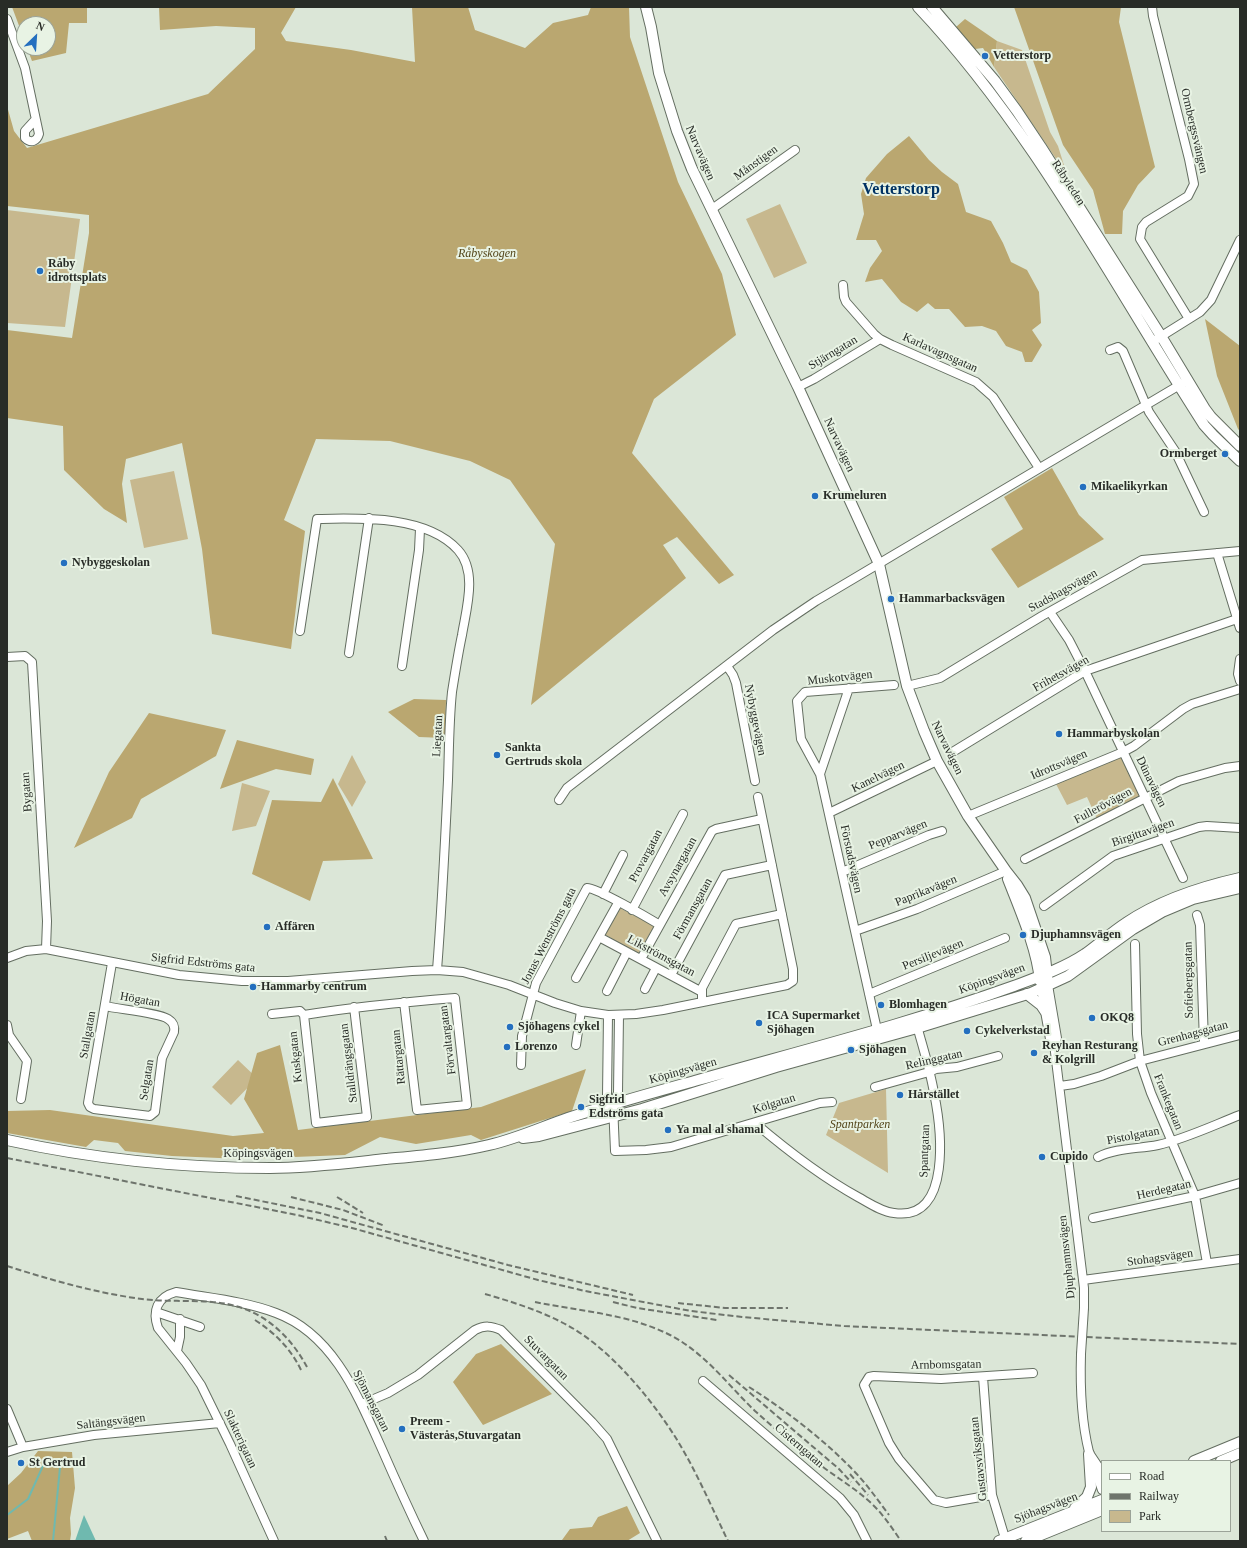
<!DOCTYPE html>
<html>
<head>
<meta charset="utf-8">
<style>
	body { margin:0 }
	#map { position:relative; width:1247px; height:1548px; overflow:hidden; background:#dbe6d7; font-family:"Times New Roman",serif }
	canvas { display:block }
	.frame { position:absolute; inset:0; border:8px solid #282c27; pointer-events:none }
	.legend { position:absolute; left:1101px; top:1460px; width:130px; height:72px; box-sizing:border-box; background:#e8f3e4; border:1px solid #9ba398; margin:0; padding:5px 7px; list-style:none; font-size:12px; color:#282c27 }
	.legend li { display:flex; align-items:center; gap:8px; height:20px }
	.legend b { width:20px; border:1px solid #9ba398 }
	.north { position:absolute; left:16px; top:16px; width:40px; height:40px; box-sizing:border-box; background:#e8f3e4; border:1px solid #9ba398; border-radius:50%; rotate:25deg; font-size:11px; font-weight:700; line-height:16px; text-align:center; color:#282c27 }
	.north::after { content:''; display:block; margin:auto; width:14px; height:18px; background:#246fbf; clip-path:polygon(50% 0,100% 100%,50% 72%,0 100%) }
</style>
</head>
<body>
<div id="map">
<canvas width="1247" height="1548"></canvas>
<div class="frame"></div>
<ul class="legend">
<li><b style="height:5px;background:#fff"></b>Road</li>
<li><b style="height:5px;background:#6e746c"></b>Railway</li>
<li><b style="height:11px;background:#c7b88e"></b>Park</li>
</ul>
<div class="north">N</div>
</div>
<script>
const context = document.querySelector('canvas').getContext('2d');
context.lineJoin = 'round';
function paint(path, color) { context.fillStyle = color; context.fill(path, 'evenodd'); }
function stroke(path, color, width, dash) { context.strokeStyle = color; context.lineWidth = width; context.lineCap = dash ? 'butt' : 'round'; context.setLineDash(dash || []); context.stroke(path); }
function label(font, color, halo, rows, align = 'center') {
  context.font = font + ' "Times New Roman",serif'; context.lineWidth = 4; context.setLineDash([]); context.textBaseline = 'middle'; context.strokeStyle = halo; context.fillStyle = color; for (const [text, x, y, turn = 0] of rows) {
    context.save(); context.translate(x, y); context.rotate((+turn || 0) * Math.PI / 180); context.textAlign = isNaN(turn) ? turn : align; if (halo) context.strokeText(text, 0, 0); context.fillText(text, 0, 0); context.restore();
  }
}
paint(new Path2D(`
	M997 41 1022 50 1050 132 1058 146 1067 175 994 67Z
	M780 204 807 263 774 278 746 219Z
	M7 210 80 219 65 327 7 323Z
	M174 471 188 539 144 548 130 480Z
	M352 755 366 782 352 807 338 784Z
	M1121 757 1142 797 1097 819 1087 797 1067 805 1056 784Z
	M242 783 270 791 256 826 232 831Z
	M620 908 654 926 638 954 604 934Z
	M238 1060 257 1078 231 1105 212 1087Z
	M886 1089 888 1173 826 1135 839 1103Z`), '#c7b88e');
paint(new Path2D(`
	M12 7H87V23H69L66 53 32 61 27 48H48V24H24V39Z
	M159 7H296L281 33 286 41 351 50 415 62 412 7H468L475 30 525 48 553 23 588 15 591 7H629L630 37 678 182 722 274 736 335 654 399 632 453 734 575 719 584 677 537 663 545 686 578 531 705 555 544 510 480 470 461 390 441 316 439 284 520 305 531 291 649 212 634 202 549 182 443 126 459 122 484 127 523 104 509 64 470 63 426 7 418V330L72 338 89 233V215L7 206V106L14 131 27 148 208 94 255 49V28L216 26 160 30Z
	M1014 7H1121L1119 22 1155 167 1138 185 1123 211 1122 234H1105L1093 190 1063 145Z
	M965 19 997 41 994 67 983 48 975 49 956 27Z
	M909 136 929 160 942 172 958 184 966 212 991 221 1003 243 1011 262 1027 270 1039 292 1041 323 1032 330 1042 345 1032 362H1025L1022 352 1006 346 996 331 982 326 965 327 949 309H935L928 303 917 312 901 302 882 279 865 282 870 268 882 251 876 240H856L864 214 861 194 866 178 887 154Z
	M1205 319 1240 346V431L1238 429 1217 376Z
	M1052 468 1079 515 1104 539 1018 588 991 549 1023 529 1004 497Z
	M414 699 446 700 445 738 419 737 388 712Z
	M149 713 226 730 216 756 141 799 132 818 74 848 109 772Z
	M237 740 314 759 311 775 276 769 220 789Z
	M333 778 373 859 323 861 310 901 252 874 272 800 321 802Z
	M280 1045 298 1130 481 1107 586 1069 572 1111 481 1140 471 1135 416 1144 380 1137 345 1155 243 1159 172 1156 125 1151 118 1143 94 1140 86 1147 7 1133V1111L50 1110 233 1136 264 1133 244 1099 257 1053Z
	M501 1344 552 1394 483 1425 453 1382 476 1354Z
	M38 1451 72 1452 75 1488 70 1518 71 1534 70 1541H32L28 1531 7 1539V1486L21 1473Z
	M627 1506 640 1533 627 1541H559L562 1540 570 1529 592 1527 598 1517Z`), '#baa770');
paint(new Path2D(`
	M84 1515 96 1541H75Z`), '#6fb9af');
stroke(new Path2D(`
	M7 1515 28 1499 46 1459 60 1467 53 1541`), '#6fb9af', 2);
const minor = new Path2D(`
	M1152 7 1153 16 1189 159 1194 184 1188 196 1146 222 1142 227 1140 239 1189 319
	M7 19 25 68 39 134C37 141 31 144 25 138V131L35 120
	M712 209 795 150
	M843 285 844 297 846 302 874 334 880 339 892 345 976 382 993 397 1039 468
	M1152 342 1200 312 1211 300 1240 240
	M1110 350 1118 347 1123 351 1149 412 1175 451 1204 512
	M798 387 814 379 880 339
	M1217 553 1240 628
	M1050 612 1069 640 1085 671 1183 878
	M300 631 317 519C360 518 426 515 458 550 478 572 466 610 462 635 458 654 455 673 452 692 449 721 449 751 448 780 445 843 442 907 437 970
	M349 653 369 518
	M7 657 25 656 32 662 47 921 46 949
	M1240 659 1238 674 1240 681
	M402 666 419 550 420 529
	M727 666 733 675 736 683 755 781
	M907 686 940 678 1042 616 1142 560 1240 551
	M849 688 820 774 878 1034
	M951 753 1085 671 1237 619
	M820 774 801 739 797 701 805 692 894 685
	M559 800 567 788 773 630 816 601 1183 383
	M829 813 937 761
	M968 816 1123 752 1134 746 1183 709 1192 704 1240 689
	M1025 859 1179 781 1225 768 1240 766
	M842 872 929 835 942 831
	M603 894 623 855
	M1044 906 1113 856 1199 827 1207 826 1240 828
	M632 910 683 814
	M1197 915 1200 925 1204 1043
	M855 931 917 909 1006 871
	M599 937 702 992V1002
	M1135 944 1137 1034 1140 1061 1151 1093 1195 1196 1207 1263
	M7 958 26 951 46 949 179 975 242 981H288L412 971 437 970 463 972 509 985 555 1003 581 1011 608 1015 636 1014 663 1010 787 985 793 981V969L758 797
	M641 959 712 831 716 829 762 819
	M671 975 725 875 772 865
	M576 978 618 903
	M1048 985 1057 1038 1054 1044
	M645 989 656 968
	M1041 989 1050 1039 1054 1044 1084 1288V1308
	M607 991 627 952
	M702 992V988L736 924 782 914
	M869 994 1005 938
	M105 1006C117 1009 160 1013 168 1019 173 1022 175 1027 174 1032L162 1058 155 1112 150 1116 94 1109 90 1107 88 1103 112 963
	M272 1014 300 1011 304 1015
	M304 1015C354 1007 404 1002 455 998L467 1105 417 1110 404 1002
	M304 1015 316 1123 367 1117 354 1007
	M608 1015 607 1096 613 1104
	M619 1015 618 1093 613 1104 615 1151 646 1150 671 1147 820 1103 832 1102
	M7 1025 9 1035 27 1061 21 1099
	M576 1045 581 1011
	M521 1065 522 1036 536 983 587 888C595 887 650 919 660 925
	M1060 1086 1074 1084 1101 1076 1140 1061 1240 1035
	M875 1087 929 1072 936 1069 957 1067 998 1056
	M755 1123C788 1151 820 1176 858 1197 869 1203 882 1212 894 1213 953 1222 941 1127 934 1093 930 1069 922 1045 916 1022
	M1098 1157C1116 1148 1138 1149 1158 1145 1185 1139 1214 1125 1240 1115
	M1093 1218 1195 1196 1240 1183
	M1083 1280 1240 1259
	M156 1312 200 1327
	M177 1351 180 1337V1319
	M1081 1354C1080 1387 1081 1420 1089 1452 1092 1465 1098 1478 1102 1490
	M983 1377 992 1495 1005 1538
	M703 1381 840 1498 854 1515 867 1541
	M362 1404 388 1393 418 1375 475 1330C485 1325 491 1326 501 1330L592 1422 607 1439 657 1541
	M7 1409 23 1447
	M7 1452 23 1447 94 1435 220 1423
	M992 1495 946 1503 934 1500 899 1459 889 1443 864 1385 869 1377 874 1376 941 1379 1033 1373
	M274 1541 230 1444 201 1385 186 1363 158 1328C152 1311 157 1297 176 1292 209 1298 245 1301 276 1313 333 1334 358 1396 381 1447 395 1479 409 1510 424 1541`);
const major = new Path2D(`
	M646 7 651 27 659 73 677 131 692 169 798 387 879 564 907 686 924 731 937 761 968 816 1006 871 1017 885 1025 898 1045 957 1048 985
	M918 7C1034 130 1113 284 1204 425L1213 435 1240 461
	M932 7 995 81 1017 111 1041 147 1161 336 1205 409 1211 417 1240 446
	M1008 879C1020 910 1037 948 1040 981
	M1027 994 1041 1005 1045 1011
	M523 1138 539 1136 642 1109 776 1067 917 1028 1031 993 1068 976 1133 929 1162 912 1193 899 1240 888
	M7 1140C93 1159 182 1168 270 1168 309 1168 348 1163 386 1159 420 1156 455 1153 489 1145 516 1139 542 1127 568 1118 611 1104 655 1092 698 1080 804 1050 911 1023 1014 986 1038 977 1064 968 1085 954 1099 944 1112 932 1126 923 1160 900 1200 887 1240 878
	M1090 1456 1102 1474
	M1194 1461 1240 1442
	M1221 1461 1240 1453
	M1075 1508 1087 1497 1091 1487 1089 1454
	M999 1541 1102 1500
	M1026 1541 1102 1510`);
stroke(minor, '#646e61', 10);
stroke(major, '#646e61', 12);
stroke(minor, '#fff', 8);
stroke(major, '#fff', 10);
stroke(new Path2D(`
	M7 1158 297 1215 352 1228 538 1280 585 1291 691 1311 742 1317 844 1326 1240 1344
	M236 1196 320 1213 508 1265 633 1295
	M291 1197 343 1210 385 1226
	M337 1197 363 1213
	M7 1266C51 1280 96 1293 142 1299 165 1302 189 1300 212 1302 256 1305 287 1330 307 1367
	M485 1294C513 1302 541 1311 567 1325 608 1347 649 1396 674 1435 695 1468 711 1506 728 1541
	M535 1302C579 1311 629 1314 670 1335 705 1353 727 1384 755 1411 776 1430 800 1450 823 1467 839 1479 856 1489 871 1503 883 1514 892 1528 901 1541
	M613 1302 637 1308 717 1320
	M678 1303 725 1308H788
	M255 1320C275 1333 291 1349 301 1370
	M729 1375 839 1469 851 1482
	M749 1387C784 1409 823 1439 852 1469 866 1483 877 1499 889 1515
	M850 1474 868 1495
	M385 1536 387 1541`), '#6e746c', 2, [6, 3]);
const minorBridge = new Path2D(`
	M1081 1354 1084 1308`);
stroke(minorBridge, '#646e61', 10, []);
stroke(minorBridge, '#fff', 8);
for (const [x, y, r, color] of [
	[985,56,4,"#246fbf"],
	[40,271,4,"#246fbf"],
	[1225,454,4,"#246fbf"],
	[1083,487,4,"#246fbf"],
	[815,496,4,"#246fbf"],
	[64,563,4,"#246fbf"],
	[891,599,4,"#246fbf"],
	[1059,734,4,"#246fbf"],
	[497,755,4,"#246fbf"],
	[267,927,4,"#246fbf"],
	[1023,935,4,"#246fbf"],
	[253,987,4,"#246fbf"],
	[881,1005,4,"#246fbf"],
	[1092,1018,4,"#246fbf"],
	[759,1023,4,"#246fbf"],
	[510,1027,4,"#246fbf"],
	[967,1031,4,"#246fbf"],
	[507,1047,4,"#246fbf"],
	[851,1050,4,"#246fbf"],
	[1034,1053,4,"#246fbf"],
	[900,1095,4,"#246fbf"],
	[581,1107,4,"#246fbf"],
	[668,1130,4,"#246fbf"],
	[1042,1157,4,"#246fbf"],
	[402,1429,4,"#246fbf"],
	[21,1463,4,"#246fbf"]
]) { const dot = new Path2D(); dot.arc(x, y, r, 0, 2 * Math.PI); context.fillStyle = color; context.fill(dot); stroke(dot, '#e8f3e4', 1.5); }
label('bold 12px', '#282c27', '#e8f3e4', [
	["Vetterstorp",993,56],
	["Råby",48,264],
	["idrottsplats",48,278],
	["Ormberget",1217,454,"right"],
	["Mikaelikyrkan",1091,487],
	["Krumeluren",823,496],
	["Nybyggeskolan",72,563],
	["Hammarbacksvägen",899,599],
	["Hammarbyskolan",1067,734],
	["Sankta",505,748],
	["Gertruds skola",505,762],
	["Affären",275,927],
	["Djuphamnsvägen",1031,935],
	["Hammarby centrum",261,987],
	["Blomhagen",889,1005],
	["ICA Supermarket",767,1016],
	["Sjöhagen",767,1030],
	["OKQ8",1100,1018],
	["Sjöhagens cykel",518,1027],
	["Cykelverkstad",975,1031],
	["Reyhan Resturang",1042,1046],
	["& Kolgrill",1042,1060],
	["Lorenzo",515,1047],
	["Sjöhagen",859,1050],
	["Hårstället",908,1095],
	["Sigfrid",589,1100],
	["Edströms gata",589,1114],
	["Ya mal al shamal",676,1130],
	["Cupido",1050,1157],
	["Preem -",410,1422],
	["Västerås,Stuvargatan",410,1436],
	["St Gertrud",29,1463]
], 'left');
label('12px', '#282c27', '#e8f3e4', [
	["Ormbergssvängen",1194,131,77],
	["Narvavägen",700,153,67],
	["Månstigen",756,163,-36],
	["Råbyleden",1068,183,57],
	["Stjärngatan",833,353,-31],
	["Karlavagnsgatan",940,353,24],
	["Narvavägen",839,445,65],
	["Stadshagsvägen",1063,591,-29],
	["Frihetsvägen",1061,674,-29],
	["Muskotvägen",840,678,-6],
	["Nybyggevägen",755,720,79],
	["Liegatan",438,736,-87],
	["Narvavägen",947,748,64],
	["Idrottsvägen",1059,765,-23],
	["Kanelvägen",878,777,-26],
	["Dünavägen",1151,782,64],
	["Bygatan",27,792,-94],
	["Fullerövägen",1103,806,-28],
	["Birgittavägen",1143,833,-19],
	["Pepparvägen",898,835,-22],
	["Provargatan",646,856,-62],
	["Förstadsvägen",851,859,78],
	["Avsynargatan",678,867,-61],
	["Paprikavägen",926,891,-22],
	["Förmansgatan",693,909,-61],
	["Jonas Wenströms gata",549,936,-63],
	["Persiljevägen",933,955,-22],
	["Likströmsgatan",661,956,28],
	["Sigfrid Edströms gata",203,963,6],
	["Köpingsvägen",992,979,-20],
	["Sofiebergsgatan",1189,980,-91],
	["Högatan",140,1000,10],
	["Grenhagsgatan",1193,1034,-15],
	["Stallgatan",88,1035,-80],
	["Förvaltargatan",448,1040,-97],
	["Kuskgatan",296,1057,-96],
	["Rättargatan",399,1057,-96],
	["Relinggatan",934,1060,-13],
	["Stalldrängsgatan",349,1063,-97],
	["Köpingsvägen",683,1071,-16],
	["Selgatan",147,1080,-81],
	["Frankegatan",1168,1102,68],
	["Kölgatan",774,1104,-17],
	["Pistolgatan",1133,1136,-11],
	["Spantgatan",925,1151,-88],
	["Köpingsvägen",258,1154],
	["Herdegatan",1164,1190,-13],
	["Djuphamnsvägen",1067,1257,-96],
	["Stohagsvägen",1160,1258,-8],
	["Stuvargatan",546,1358,45],
	["Arnbomsgatan",946,1365,-1],
	["Sjömansgatan",371,1401,63],
	["Saltängsvägen",111,1422,-7],
	["Slakterigatan",240,1439,65],
	["Cisterngatan",799,1446,41],
	["Gustavsviksgatan",979,1459,-96],
	["Sjöhagsvägen",1046,1508,-21]
]);
label('italic 12px', '#534519', '#e8f3e4', [
	["Råbyskogen",487,254],
	["Spantparken",860,1125]
]);
label('bold 16px', '#003263', '#e8f3e4', [
	["Vetterstorp",901,190]
]);
</script>
</body>
</html>
